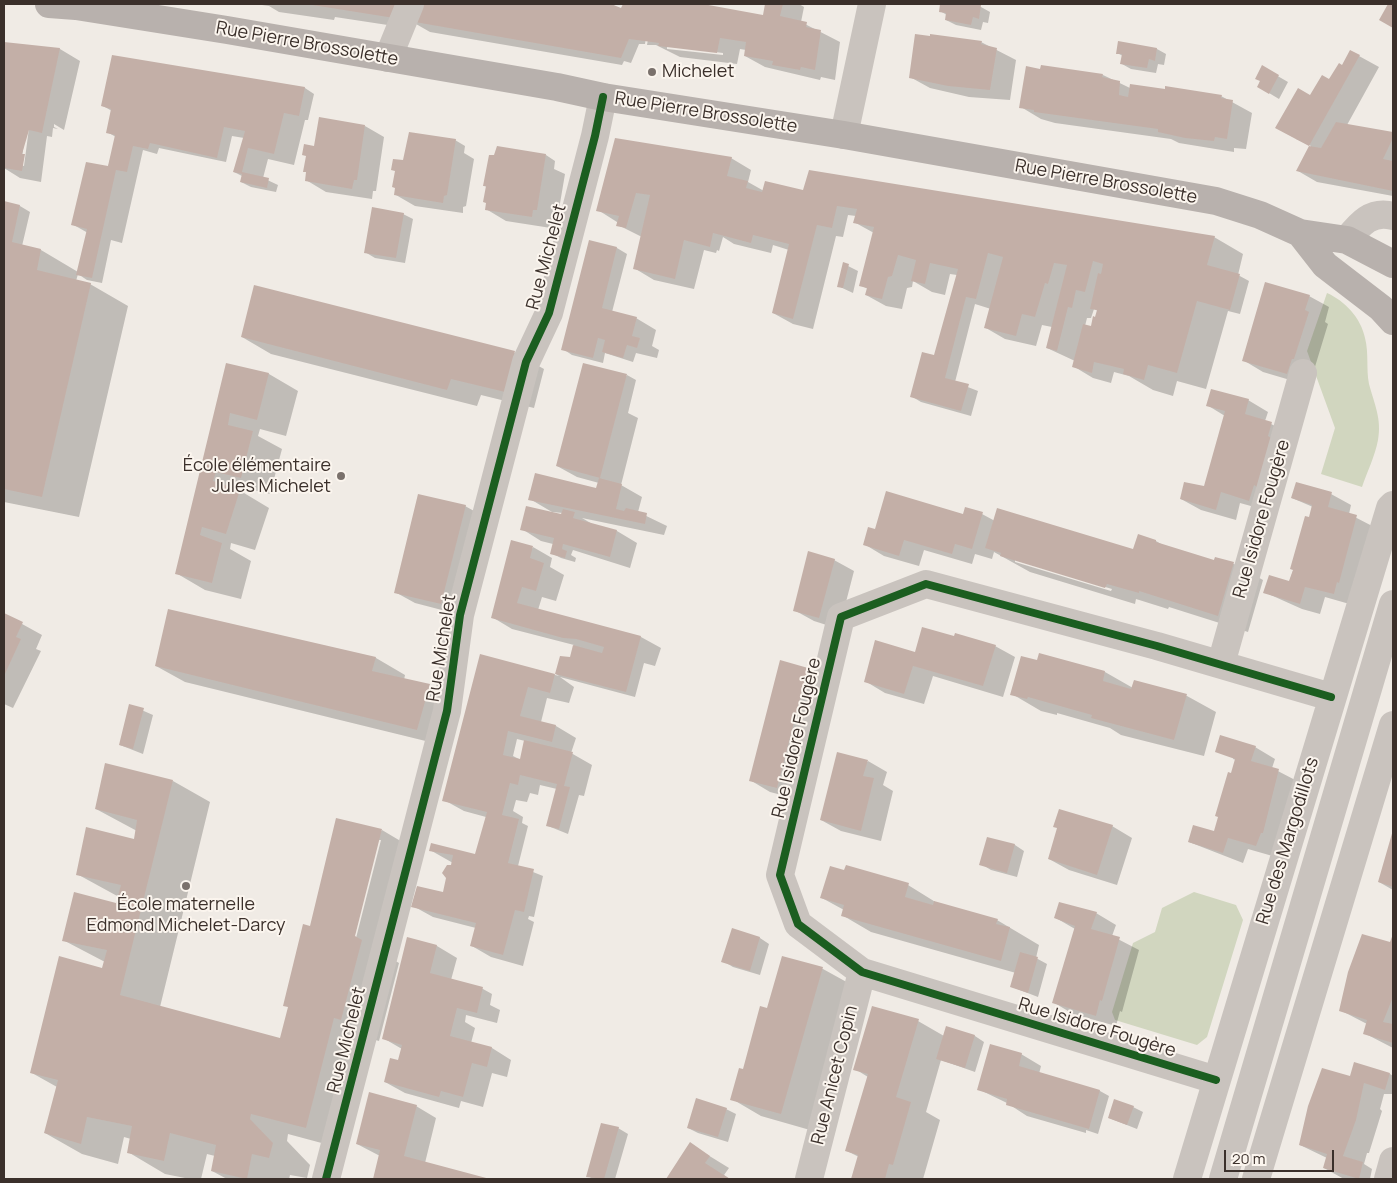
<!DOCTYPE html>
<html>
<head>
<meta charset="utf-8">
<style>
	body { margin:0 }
	#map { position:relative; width:1397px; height:1183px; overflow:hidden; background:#f0ebe5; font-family:Manrope,sans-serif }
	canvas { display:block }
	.frame { position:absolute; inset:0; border:5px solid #3b302b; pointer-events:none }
	.scale { position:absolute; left:1224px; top:1150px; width:110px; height:22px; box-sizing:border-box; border:2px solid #3b302b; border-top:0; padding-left:6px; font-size:15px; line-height:18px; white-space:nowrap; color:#3b302b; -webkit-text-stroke:4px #fbf5ee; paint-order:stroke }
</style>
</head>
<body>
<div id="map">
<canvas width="1397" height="1183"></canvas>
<div class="frame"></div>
<div class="scale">20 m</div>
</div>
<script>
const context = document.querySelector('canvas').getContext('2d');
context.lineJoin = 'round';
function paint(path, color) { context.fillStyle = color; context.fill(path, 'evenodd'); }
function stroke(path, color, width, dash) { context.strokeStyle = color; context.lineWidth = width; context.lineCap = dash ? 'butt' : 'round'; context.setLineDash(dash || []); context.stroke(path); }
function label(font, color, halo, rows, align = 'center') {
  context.font = font + ' Manrope,sans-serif'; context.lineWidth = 4; context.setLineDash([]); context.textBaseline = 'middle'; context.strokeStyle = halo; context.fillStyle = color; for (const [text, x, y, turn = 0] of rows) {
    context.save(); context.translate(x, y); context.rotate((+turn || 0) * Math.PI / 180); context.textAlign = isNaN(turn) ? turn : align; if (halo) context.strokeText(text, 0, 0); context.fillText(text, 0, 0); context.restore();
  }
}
paint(new Path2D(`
	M1327 293C1345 301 1361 318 1365 338 1369 353 1366 369 1369 384 1374 403 1382 419 1378 440 1375 456 1367 472 1362 487L1321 474 1335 428 1307 351Z
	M1194 892 1236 905 1243 920 1207 1037 1197 1045 1115 1020 1112 1012 1133 943 1155 932 1162 908Z`), '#d1d6bf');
paint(new Path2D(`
	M255 4H615L614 6 622 10 624 4H694L764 17 767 4H799L804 7 801 22 840 42 835 80 821 77 820 80 765 67 745 56 746 50 740 49 737 64 680 57 656 45H647L654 5H651L645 44H639L631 63 624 61 622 65 430 32 416 24 414 29 335 17 334 20 279 12 269 6ZM667 46 723 53V55L667 49Z
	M942 4 981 7 990 12 988 23 983 22 981 30 956 25 946 20 947 15 940 11Z
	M981 42 1016 60 1010 100 969 97 930 88 910 77Z
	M4 43 60 49 80 61 64 130 54 124V127L58 129 53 128 52 137 47 136 41 182 20 178 4 168ZM26 128H29L24 166 21 165Z
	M1157 49 1166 54 1164 65 1158 64 1156 73 1131 69 1122 64 1123 56 1117 53Z
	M1359 56 1379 67 1347 125 1393 134V196L1317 182 1298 171 1311 146 1296 139 1310 97 1342 67Z
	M1042 66 1103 75 1130 88 1221 96 1252 113 1246 149 1234 148V152L1179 143 1171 139 1055 123 1041 119 1021 107Z
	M1262 67 1288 82 1279 99 1259 87Z
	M305 88 314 94 308 120H305L294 165 268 159 263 178 278 185 276 192 251 187 241 182 242 176 234 172 244 138 232 136 226 162 159 148 157 154 143 150 122 243 111 240 102 283 87 280 78 274 76 281 90 284 128 306 79 517 4 502V202L20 206 30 212 22 246 41 250 78 272 88 233 72 224 108 167 116 137 107 132 112 111 103 106Z
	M365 126 384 137 376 191H373L372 199 326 192 306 180 308 173 305 171 315 147Z
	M616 139 731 158 751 170 748 182 764 191H804L1214 237 1243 254 1238 275 1249 281 1240 314 1228 311 1206 389 1177 381 1173 396 1153 390 1129 376 1114 372 1111 383 1093 378 1073 366 1075 361 1047 348 1052 327 1042 325 1036 346 1005 339 986 328 991 309 975 304 955 382 978 391 971 416 921 402 911 396 935 357 957 275 950 274 945 295 932 292 913 281 912 287 907 288 902 309 886 306 866 295 868 289 860 285 874 233 854 222 856 216 848 215 843 237 836 236 813 329 793 324 773 313 789 250 773 245 771 253 734 244 723 237 719 251 717 250 716 253 704 250 694 289 654 280 634 268 642 237 618 225 617 222 598 210ZM1094 309 1098 311 1096 319 1092 327 1085 326 1087 318H1091Z
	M455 140 465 146 464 153 474 159 466 206 463 207V213L415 206 396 195 404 162Z
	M546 155 555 161 554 169 565 174 557 221 553 220 551 228 506 221 486 209 487 187 484 186Z
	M403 214 413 219 405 263 375 258 365 252Z
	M590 242 617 248 627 254 612 312 636 318 656 330 652 346 659 350 657 358 636 353 633 362 605 353 603 363 572 355 563 349Z
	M844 264 858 271 853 293 838 286Z
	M255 287 515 353 544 369 534 408 481 395 477 406 271 354 242 337Z
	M1309 296 1329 307 1325 322 1328 324 1314 370 1307 385 1263 372 1243 360Z
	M227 365 269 374 298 391 286 436 260 429 258 436 282 449 270 494 246 488 244 493 269 508 255 550 231 543 230 549 251 561 241 599 205 590 176 573Z
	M627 375 636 380 628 413 638 418 621 485 642 497 638 512 667 526 664 535 582 518 594 525 617 531 637 543 630 568 573 550 571 555 576 558 575 562 561 558 551 553 553 544 541 541 522 529 562 516 563 513 552 512 530 499 597 490 599 483 577 477 557 466Z
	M1248 400 1268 412 1265 421 1291 434 1269 511 1240 503 1236 520 1201 510 1181 499 1205 488 1225 416 1207 405Z
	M1331 494 1351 505 1349 514 1376 528 1353 605 1325 597 1320 614 1302 609 1264 592 1289 583 1310 518 1313 507 1292 498Z
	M465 506 485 517 461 615 415 603 395 592Z
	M982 514 995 521 1134 550 1156 541 1166 547 1214 561 1215 558 1234 564 1263 580 1248 632 1169 607 1168 609 1136 599 1135 604 1030 572 994 552 992 559 975 554 972 564 924 550 919 566 884 556 864 544 876 531ZM1015 560 1112 589 1111 591 1015 562Z
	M533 547 552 558 550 567 564 575 556 601 542 597 538 610 641 637 661 648 655 666 644 663 635 697 560 677 574 687 569 703 547 698 541 722 556 726 576 738 571 753 592 765 584 796 579 795 568 834 548 826 557 789 540 785 538 795 530 793 527 802 516 800 513 811 523 817 522 823 528 826 518 866 543 876 534 917 529 916 528 919 534 922 523 966 491 957 472 946 476 928 433 917 413 906 444 893 453 863 430 850 476 856 486 817 464 811 444 800 481 656 559 676 556 674 571 659 574 645 512 629 492 617ZM517 739 525 741 521 760 513 756Z
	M834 560 854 571 839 629 814 621 794 610Z
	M169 610 376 658 405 675 404 680 429 686 458 702 446 746 185 682 156 666Z
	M4 614 42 635 36 649 41 651 13 708 4 704Z
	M995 646 1015 657 1003 697 933 676 924 704 885 693 865 681 915 653Z
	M1040 654 1105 672 1133 688 1134 681 1187 696 1216 712 1204 756 1121 735 1110 728 1057 713V715L1041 711 1012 694 1038 661Z
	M807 669 827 681 797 799 770 792 750 780Z
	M130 705 153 715 143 754 120 745Z
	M1239 742 1255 747 1275 759 1272 768 1299 782 1276 857 1248 849 1243 863 1189 842 1215 832 1236 760 1233 759Z
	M868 761 887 772 883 785 893 791 881 841 841 831 821 820Z
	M173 781 210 802 160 1007 281 1039 311 928 382 830 419 852 392 959 399 963 379 1041 372 1039 344 1149 288 1134 287 1141 310 1165 307 1178 290 1175 289 1179H227L212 1171 215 1156 207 1154 201 1179H190L165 1174 128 1152 131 1139 124 1137 118 1164 82 1154 45 1133 57 1087 32 1073 103 970 105 962 63 940 117 905 119 897 77 874 135 840 137 831 96 809ZM378 840H381L355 942H353Z
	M1112 826 1132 838 1117 885 1069 870 1049 859Z
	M1393 833V890L1379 882Z
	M988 838 1015 845 1024 851 1017 877 991 870 981 864Z
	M908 885 937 903 997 920 1039 945 1036 958 1047 964 1038 997 1012 987 1016 973 871 932 842 915 844 910 822 898Z
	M1096 913 1116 925 1112 936 1139 950 1122 1012 1120 1011 1116 1026 1073 1014 1053 1002 1075 929 1056 918Z
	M732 930 760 938 769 944 760 975 733 967 723 961Z
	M1393 936V1048L1364 1033 1367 1024 1340 1010 1391 943Z
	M408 939 437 946 457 958 451 980 483 989 492 994 490 1005 500 1010 497 1023 466 1015 465 1022 475 1028 471 1043 492 1048 511 1060 507 1077 492 1073 483 1107 461 1101 459 1108 405 1093 385 1082 399 1061 402 1049 383 1038Z
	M783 957 823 969 852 985 810 1130 761 1116 732 1099 768 1010Z
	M918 1021 944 1036 947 1028 975 1036 984 1042 975 1072 941 1060 926 1112 940 1120 923 1179H852L859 1157 847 1151 868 1077 855 1069Z
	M1021 1054 1041 1066 1039 1074 1100 1091 1109 1096 1098 1134 1086 1130V1133L1027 1116 1007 1103 978 1089Z
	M1390 1074 1393 1076V1094H1384L1380 1109 1382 1111 1369 1153H1367L1364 1164 1372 1169 1370 1179H1344L1324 1168 1327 1158 1300 1145 1351 1078Z
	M416 1106 436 1118 425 1163 487 1179H374L380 1156 357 1144Z
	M1133 1107 1143 1112 1137 1129 1109 1118Z
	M726 1109 736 1114 728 1142 698 1133 688 1128Z
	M618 1128 628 1134 615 1179H593L588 1176Z
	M690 1144 729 1168 724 1175 730 1179H667Z`), '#0003');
paint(new Path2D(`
	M306 4H400L394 18Z
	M416 4H611L621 8 623 4H703L763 15 765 4H783L780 16 807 22 806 27 821 30 815 70 801 67 800 70 772 65 773 61 744 56 746 42 720 38 717 53 658 46 659 43 629 39 621 58 409 21Z
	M940 4 981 5 979 19 973 17 971 25 945 20 946 13 939 12Z
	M1388 4H1393V28L1379 20Z
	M915 34 930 36V34L982 41 981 44 997 48 990 90 948 86 909 78Z
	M1118 41 1157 48 1155 61 1149 59 1147 68 1120 64 1122 54H1116Z
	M4 42 60 48 42 133 29 130 22 154H25L22 171 4 168Z
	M1350 50 1360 55 1309 146 1275 128 1298 88 1310 95 1322 75 1329 79 1339 63 1342 65Z
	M112 55 305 87 299 116 284 113 274 154 248 148 242 172 269 178 267 188 240 182 242 174 233 172 245 131 224 127 217 158 150 143 148 149 133 146 127 172 116 170 92 278 76 275 87 229 71 225 86 162 108 166 115 135 106 133 111 109 101 106Z
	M1041 65 1103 74 1102 77 1120 81 1119 95 1128 97 1130 84 1165 89V86L1222 95 1221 98 1233 100 1227 139 1215 137 1214 141 1185 138 1158 132V129L1034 112V110L1019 108 1026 66 1040 69Z
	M1262 65 1279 75 1269 94 1257 87 1260 81 1255 79Z
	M319 117 365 125 357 180H354L352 189 305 181 306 172H303L306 156 302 155 304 144 314 146Z
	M1336 122 1393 132V138L1383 159 1393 161V191L1296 171 1309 146 1321 148Z
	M409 132 456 139 447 195 444 196 443 203 394 195 395 188 392 187 395 171 391 170 393 159 403 160Z
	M615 138 732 157 727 176 748 181 746 188 762 192 765 181 803 190 809 170 1215 236 1207 265 1240 274 1230 310 1197 301 1177 373 1148 365 1144 380 1123 374 1124 369 1094 362 1092 373 1072 367 1083 324 1091 326 1093 316 1095 317 1097 310 1090 309 1098 273 1101 274 1103 264 1093 261 1085 292 1076 290 1072 308 1068 307 1057 351 1046 348 1067 265 1054 263 1048 284 1045 283 1035 317 1022 314 1016 336 984 328 1003 257 988 253 976 299 966 297 945 378 969 384 961 411 910 397 922 352 934 355 958 269 930 263 925 284 911 281 916 260 898 255 892 276 888 277 882 299 865 295 867 288 859 286 874 227 853 223 857 209 837 206 832 228 817 225 793 319 772 313 789 244 753 235 751 243 713 233 710 247 684 240 675 279 633 269 650 195 636 193 626 228 616 226 619 216 596 211Z
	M497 146 546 154 537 210H533L532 217 485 210 486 203 483 202 486 186H483L489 155H494Z
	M4 201 20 205 12 242 41 249 37 270 91 283 42 497 4 489Z
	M372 207 404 213 396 258 364 253Z
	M589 240 617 247 602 308 637 317 632 336 640 338 637 348 627 345 623 358 602 352 605 340 598 338 593 358 561 350Z
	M843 262 849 264 843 288 837 287Z
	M1265 282 1310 295 1305 310 1309 312 1294 359H1292L1287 374 1242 361Z
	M254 285 515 351 505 392 451 379 447 390 241 337Z
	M226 363 269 373 257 420 230 413 228 425 253 431 241 478 216 472 213 481 240 490 226 534 202 527 200 535 222 543 212 583 175 574Z
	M583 363 627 374 600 478 556 466Z
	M1211 389 1249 399 1245 414 1272 422 1268 436 1271 438 1257 487 1254 485 1249 501 1221 492 1216 510 1180 499 1184 482 1204 486 1225 411 1206 406Z
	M535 473 596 488 599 478 622 484 616 509 624 511 626 508 647 513 645 524 528 500Z
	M1296 482 1332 492 1328 507 1357 515 1339 583 1337 582 1334 594 1305 587 1300 604 1263 593 1269 575 1289 581 1293 570 1290 569 1305 516 1309 517 1312 505 1291 498Z
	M886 491 963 514 965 507 983 512 972 549 955 544 952 554 904 540 899 556 863 545 868 527 875 529Z
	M418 494 466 505 441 604 394 593Z
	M526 506 561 514 563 509 575 512 573 518 617 530 610 557 563 544 562 549 567 551 565 558 550 554 554 538 520 530Z
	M997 508 1133 549 1138 534 1156 540V542L1214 560 1215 557 1234 562 1218 616 1139 591V593L1107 584 1105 588 1000 556 1001 553 985 548Z
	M511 540 533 546 530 558 544 563 536 591 522 587 517 603 641 636 626 692 555 674 560 656 570 657 573 645 602 653 604 647 576 639 563 638 491 618Z
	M808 551 835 559 819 618 793 611Z
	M168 609 376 657 372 671 430 684 417 730 155 666Z
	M4 613 23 622 16 637 21 639 4 676Z
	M922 627 954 636 955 633 996 645 983 686 913 666 904 694 864 682 875 640 915 652Z
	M1039 653 1105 671 1103 681 1131 689 1134 680 1187 694 1174 740 1091 718 1092 715 1028 697 1027 699 1010 695 1021 656 1037 660Z
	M480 654 555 674 550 693 528 687 520 716 556 725 552 742 508 731 503 755 520 759 524 740 573 752 564 786 570 787 559 829 546 826 557 784 520 775 518 785 510 783 502 815 519 819 508 863 534 869 524 912 515 910 503 955 470 946 476 923 411 907 417 886 443 892 446 878 442 873 447 865H451L453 855 429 851 431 843 475 854 487 812 442 801Z
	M780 660 808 668 777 788 749 781Z
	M129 704 144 708 133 749 119 745Z
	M1220 735 1256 746 1251 761 1279 769 1263 833H1261L1256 846 1228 838 1223 853 1188 842 1193 825 1214 831 1218 817 1215 816 1228 772 1231 773 1235 759 1215 752Z
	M837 752 868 760 863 776 874 778 861 831 820 820Z
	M105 763 173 780 120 995 280 1038 288 1007 283 1006 303 924 310 926 336 818 382 829 355 936 362 940 341 1020 334 1018 306 1128 251 1114 250 1119 273 1143 269 1158 252 1154 247 1179 211 1171 216 1145 170 1133 164 1161 127 1153 132 1126 87 1117 81 1144 44 1133 58 1080 30 1073 59 956 102 968 107 950 62 941 74 892 116 903 121 885 76 875 86 827 134 839 137 820 95 809Z
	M1059 809 1113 825 1097 875 1048 859 1057 828 1053 827Z
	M1393 830V887L1378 882Z
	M987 837 1015 844 1007 873 979 865Z
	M846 865 909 883 905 897 933 905 934 901 998 919 996 924 1010 927 1001 961 841 916 844 905 820 898 830 866 844 870Z
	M1059 902 1097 912 1091 929 1120 937 1102 1001 1100 1000 1096 1016 1052 1003 1075 926 1054 918Z
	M732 928 760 937 750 971 721 962Z
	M1362 934 1390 942 1393 934V997L1383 1022 1393 1024V1043L1363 1034 1367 1020 1339 1011 1348 972Z
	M407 937 437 945 430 973 483 987 477 1013 457 1008 450 1036 492 1047 487 1067 472 1063 463 1097 441 1091 439 1097 384 1082 390 1058 398 1060 402 1045 382 1039Z
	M1020 952 1038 957 1028 993 1010 987Z
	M782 956 823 967 781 1114 730 1100 739 1068 743 1069 760 1006 767 1008Z
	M872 1006 919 1019 896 1097 911 1102 893 1165 889 1164 885 1179H851L858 1155 845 1151 868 1074 853 1070Z
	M946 1026 975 1035 965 1068 936 1059Z
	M990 1044 1022 1053 1019 1066 1100 1090 1089 1129 1006 1105 1007 1099 977 1090Z
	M1354 1062 1390 1073 1385 1090 1364 1083 1356 1120 1343 1156 1363 1162 1359 1179 1323 1168 1327 1154 1299 1145 1308 1106 1322 1068 1350 1076Z
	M369 1092 417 1105 404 1156 490 1179H373L380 1150 356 1144Z
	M696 1098 727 1108 718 1137 687 1128Z
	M1114 1099 1134 1106 1127 1125 1108 1118Z
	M601 1123 619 1127 604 1179 586 1177Z
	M690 1142 710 1156 705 1163 730 1179H666Z`), '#c3afa7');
stroke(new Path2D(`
	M388 58 410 4
	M844 135 872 4
	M1347 240C1360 224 1371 210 1393 216
	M1221 664 1303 373
	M1216 1080 862 972 798 924 780 875 841 617 926 584 1157 646 1331 697
	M326 1179 447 711 460 615 526 362 549 313 595 136 603 97
	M809 1179 862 972
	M1187 1179 1390 508 1393 505
	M1223 1179 1393 604
	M1256 1179 1393 725
	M1388 1179 1393 1161`), '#c9c3be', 28);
stroke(new Path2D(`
	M49 4 76 6 227 30 557 87 603 97 844 135 1216 201 1260 215 1300 233 1347 240 1393 264
	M1300 233 1325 265 1381 308 1393 321`), '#b8b1ad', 28);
stroke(new Path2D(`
	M1216 1080 862 972 798 924 780 875 841 617 926 584 1157 646 1331 697
	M326 1179 447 711 460 615 526 362 549 313 595 136 603 97`), '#1b5e20', 8);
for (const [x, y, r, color] of [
	[652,72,5,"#7a716c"],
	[341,476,5,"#7a716c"],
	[186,886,5,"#7a716c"]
]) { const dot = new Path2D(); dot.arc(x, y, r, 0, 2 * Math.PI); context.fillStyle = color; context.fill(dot); stroke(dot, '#fbf5ee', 2); }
label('18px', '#3b302b', '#fbf5ee', [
	["Rue Pierre Brossolette",307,44,10],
	["Rue Pierre Brossolette",706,113,9],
	["Rue Pierre Brossolette",1106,182,10],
	["Rue Michelet",547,257,-75],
	["Rue Isidore Fougère",1262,519,-74],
	["Rue Michelet",442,648,-81],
	["Rue Isidore Fougère",797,738,-77],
	["Rue des Margodillots",1288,841,-73],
	["Rue Isidore Fougère",1097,1028,17],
	["Rue Michelet",347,1040,-76],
	["Rue Anicet Copin",835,1075,-76]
]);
label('18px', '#3b302b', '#fbf5ee', [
	["Michelet",662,72],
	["École élémentaire",331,466,"right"],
	["Jules Michelet",331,487,"right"],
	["École maternelle",186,905,"center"],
	["Edmond Michelet-Darcy",186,926,"center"]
], 'left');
</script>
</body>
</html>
